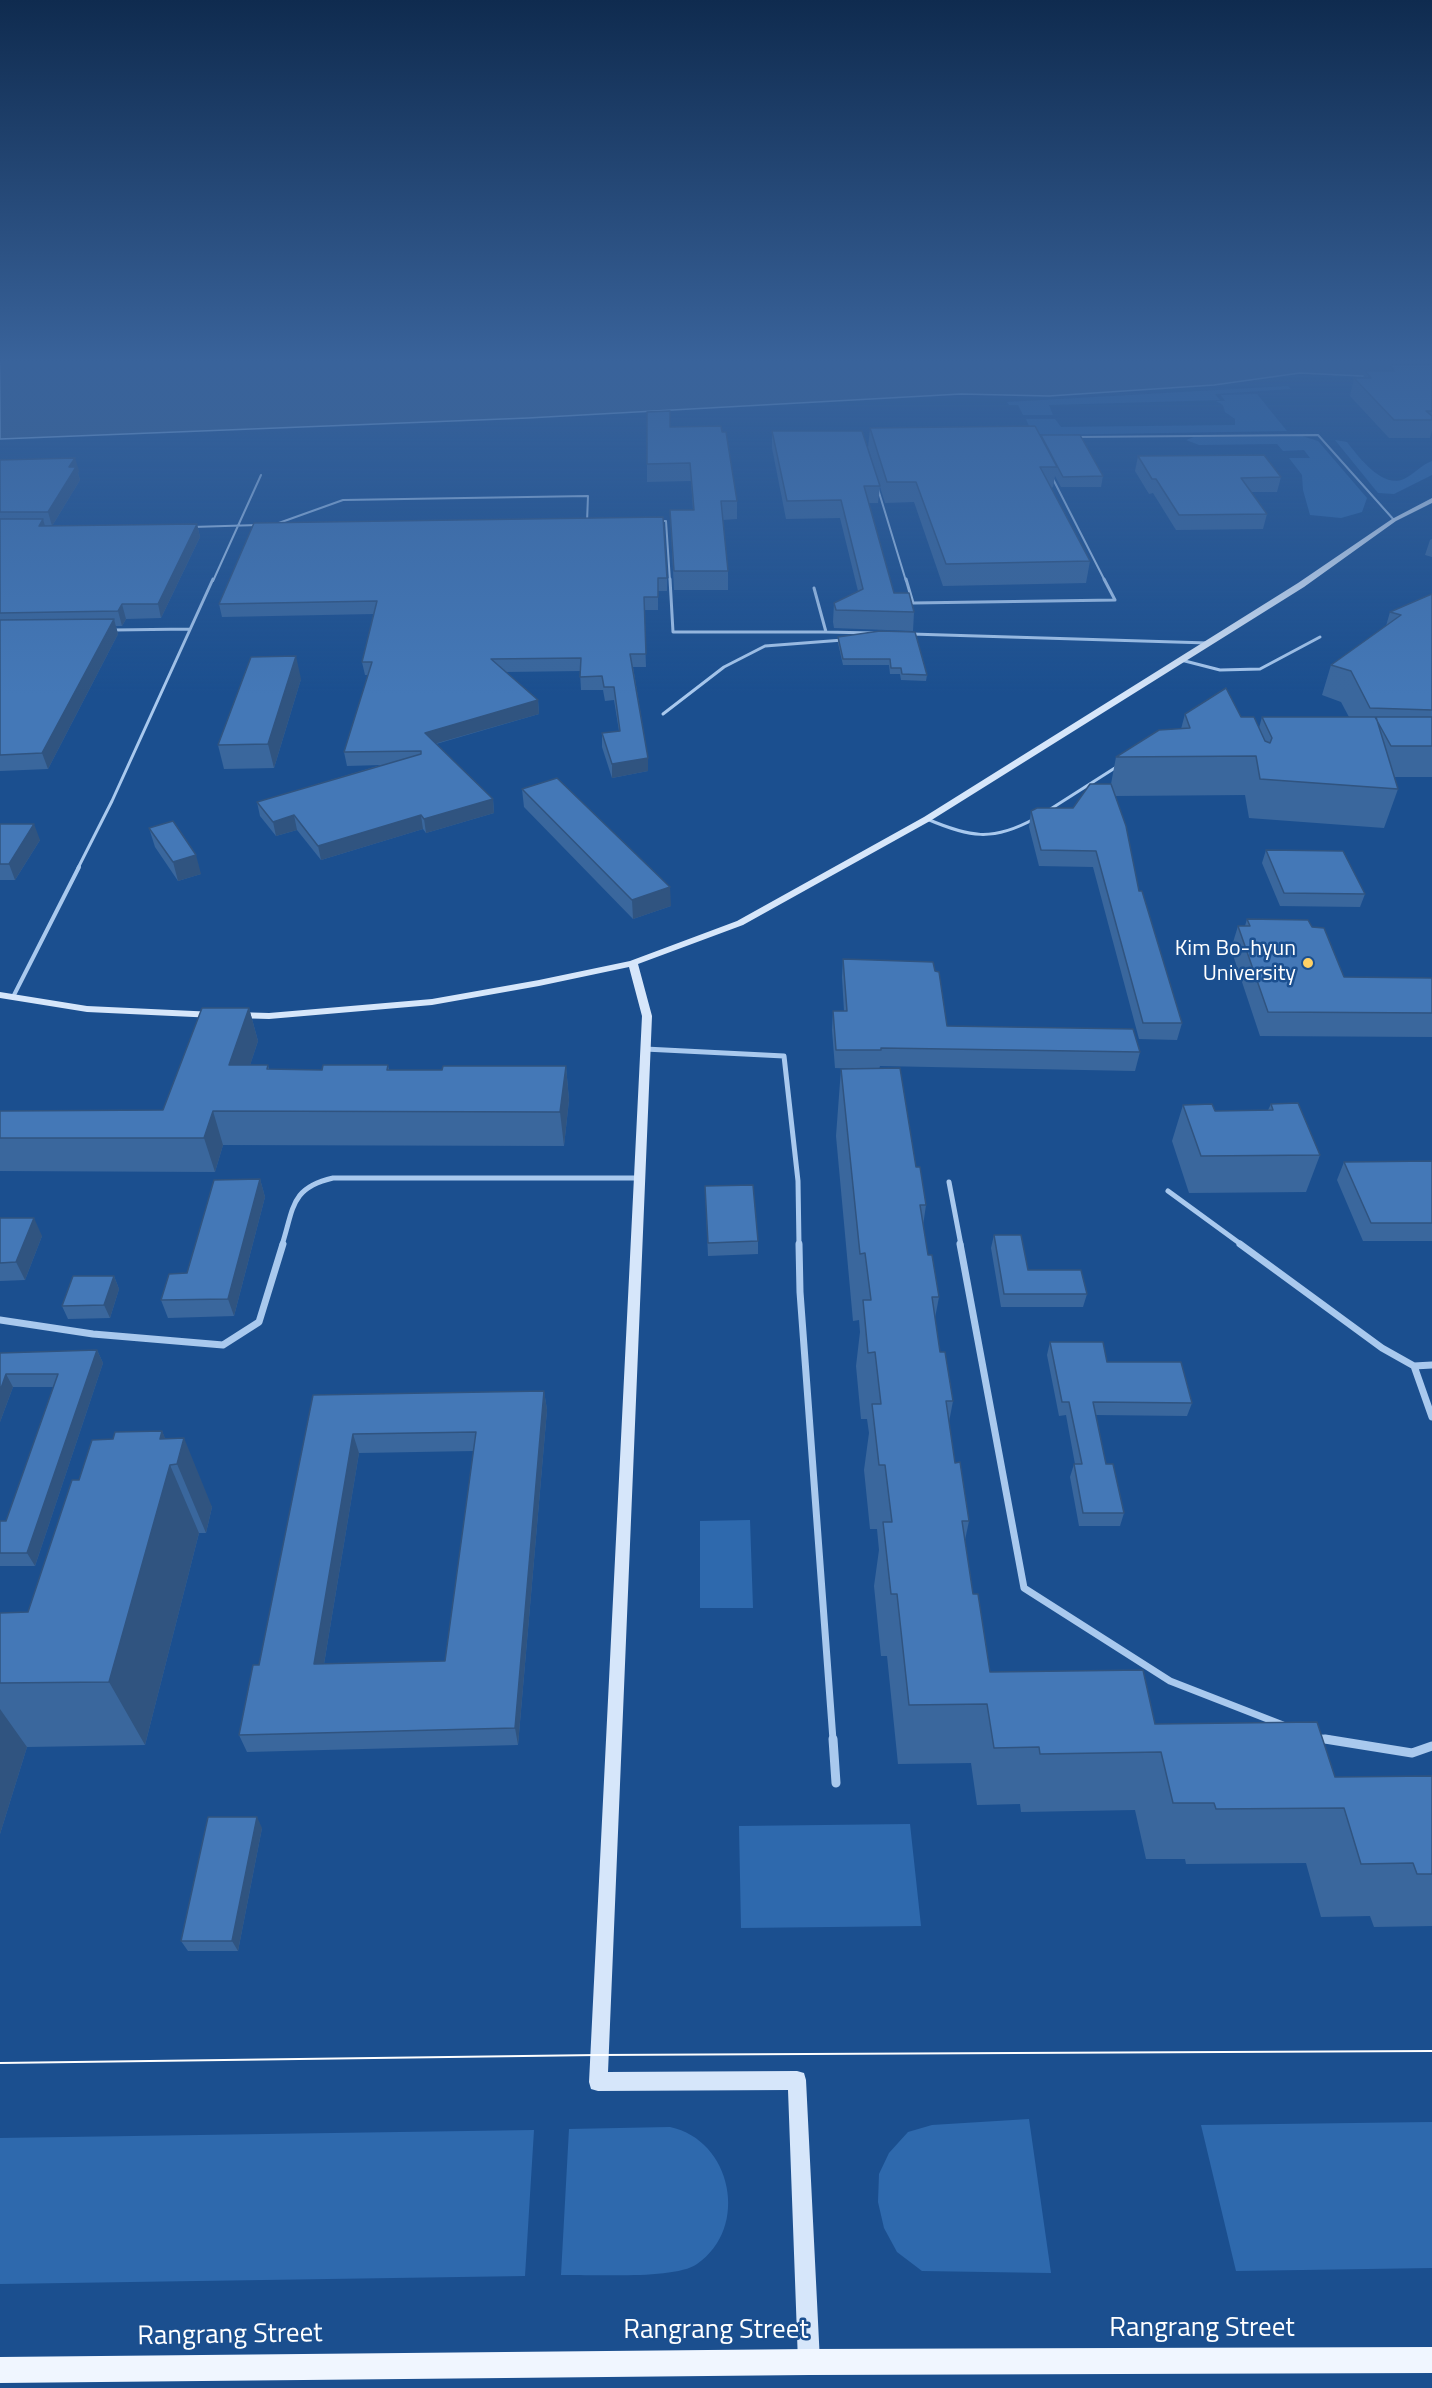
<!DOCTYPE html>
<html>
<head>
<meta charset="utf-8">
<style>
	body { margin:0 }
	canvas { display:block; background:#1b4f8f }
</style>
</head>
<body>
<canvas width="1432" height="2388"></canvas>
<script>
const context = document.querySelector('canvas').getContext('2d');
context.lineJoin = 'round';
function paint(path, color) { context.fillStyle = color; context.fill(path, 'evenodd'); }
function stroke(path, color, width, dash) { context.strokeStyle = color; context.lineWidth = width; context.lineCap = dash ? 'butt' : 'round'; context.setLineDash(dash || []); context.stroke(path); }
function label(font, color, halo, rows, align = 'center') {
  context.font = font + ' "Titillium Web",sans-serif'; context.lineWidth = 5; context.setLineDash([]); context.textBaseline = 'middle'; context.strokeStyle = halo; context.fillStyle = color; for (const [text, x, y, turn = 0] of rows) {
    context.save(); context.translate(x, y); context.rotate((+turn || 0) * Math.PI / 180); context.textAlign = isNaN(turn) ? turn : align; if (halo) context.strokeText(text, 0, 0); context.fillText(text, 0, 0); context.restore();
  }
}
paint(new Path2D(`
	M1288 386 1291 389 1215 394 1220 400 1049 405 1053 415H1023L1018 405H1009L1007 402Z
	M1257 394 1287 431 1043 435 1031 431 1026 419H1055L1061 427 1235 425V419L1225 412 1223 405 1216 401H1225L1221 395Z
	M1302 436 1318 441 1367 498 1362 512 1341 518 1310 515 1303 490 1302 475 1289 458H1310L1304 450 1283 451 1277 444 1199 445 1186 440 1194 437Z
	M1335 440 1347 442C1358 456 1382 489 1404 479 1414 474 1421 465 1432 461V475L1394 494 1378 493Z
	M750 1520 753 1608H700V1521Z
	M910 1824 921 1926 741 1928 739 1826Z
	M1029 2119 1051 2273 922 2271 897 2252 884 2228 878 2202 879 2174 889 2153 908 2132 932 2125Z
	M1432 2122V2268L1236 2271 1201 2125Z
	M670 2127C732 2140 750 2228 697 2264 674 2280 593 2274 561 2275L569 2129Z
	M534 2130 525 2276 0 2284V2138Z`), '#2e69ad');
const water = new Path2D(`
	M0 361H1432V376L1402 378 1300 373 1214 385 1049 396 961 394 528 418 0 439Z`);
paint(water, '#3c6290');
stroke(water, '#9cc4f0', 1.5);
stroke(new Path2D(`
	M1076 437 1318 435 1394 520
	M1052 477 1105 581
	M878 489 906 581
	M660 521H666L670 581
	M276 524 343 500 588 496 587 522
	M192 527 258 525
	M213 581 261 475`), '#a9c9ee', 2);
stroke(new Path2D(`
	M670 579 673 632H826
	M906 579 913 603 1115 600 1104 579
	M814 588 826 632 873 633
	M114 630 190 629
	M911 634 1208 643
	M1181 660 1220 670 1260 669 1320 637
	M663 714 724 667 765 646 843 640
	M1049 810 1118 766
	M927 819C969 837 992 842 1034 819
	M78 868 112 801 213 579`), '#a9c9ee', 3);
stroke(new Path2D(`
	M13 997 79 867`), '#a9c9ee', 4);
stroke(new Path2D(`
	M645 1049 784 1056 798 1181 799 1245
	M949 1182 961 1245
	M1168 1191 1242 1245
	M282 1245C294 1208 290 1188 333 1178H638`), '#a9c9ee', 5);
stroke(new Path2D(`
	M799 1244 800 1292 833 1740
	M960 1244 1024 1588 1170 1681 1283 1725
	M1240 1244 1382 1348 1414 1366
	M0 1320 93 1334 223 1345 259 1322 283 1244
	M1432 1365 1414 1366 1432 1417
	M1315 1737 1334 1740`), '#a9c9ee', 7);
stroke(new Path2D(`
	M833 1739 836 1783
	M1325 1739 1412 1753 1432 1746`), '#a9c9ee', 9);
paint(new Path2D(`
	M1432 498V503L1396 521 1304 587 930 821 743 925 638 964 652 1016 608 2072 797 2071 804 2073 806 2080 820 2362 816 2369 809 2373 802 2369 798 2362 788 2090 598 2091 591 2089 589 2082 642 1016 629 967 539 986 432 1005 269 1019 235 1018 230 1015 235 1012 269 1013 432 999 539 980 630 961 737 921 924 817 1298 583 1392 519Z
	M0 992 87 1006 215 1012 220 1015 215 1018 87 1012 0 998Z`), '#d6e6fa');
paint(new Path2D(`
	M1432 2347V2373L809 2375 0 2383V2357L809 2349Z`), '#f0f6ff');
stroke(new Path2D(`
	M0 2063 598 2055 1432 2051`), '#fff', 2);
paint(new Path2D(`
	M1432 364V431L1430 438H1389L1350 396 1354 378H1363L1365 371H1388L1390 365Z
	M670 427 737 501V519L722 520 728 571V590H674L670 510H693L691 481 647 482V464Z
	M870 428 1041 437V435L1103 476 1101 487H1061L1055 476 1053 487 1051 488 1090 561 1086 583 943 586 914 502 885 503 868 448Z
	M772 431 880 486 878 503H869L894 593 914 612 913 631 834 628 833 622 834 603 858 591 840 518 786 519 772 448Z
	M1138 456 1281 477 1277 492H1251L1267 514 1263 529 1176 530 1153 493 1149 494 1135 471Z
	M0 460 79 471 78 473 80 480 52 526 197 524 200 537 161 618 126 619 122 626H116L118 634 48 769 0 771Z
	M1432 539V557L1425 555 1430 540Z
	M667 578V591H658V610H644L646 667H633L648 758V771L612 778 602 747V733L619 731 614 700 605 701 603 690H581L580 671 506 672 538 700 539 714 436 744 493 799 494 813 426 833 423 829 321 860 297 830 276 836 260 816 257 802 381 765 347 766 344 752 368 675H365L362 662 374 614 222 617 219 604Z
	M1432 594V777H1394L1398 789 1384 828 1249 818 1245 795 1115 796 1139 891 1182 1023 1177 1040 1139 1039 1093 867 1039 866 1029 827 1031 811 1073 808 1111 784 1116 757 1181 729 1185 714 1241 717 1259 728 1262 717H1349L1341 702 1322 695 1331 665 1386 626 1390 612Z
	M838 637 927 675 926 681 901 680 900 674H890L889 665H843L838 643Z
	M301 679 274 768 224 769 218 745Z
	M522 789 671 906 633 919 524 807Z
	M0 824 40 840 15 880H0Z
	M149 828 201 874 178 881 155 847Z
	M1266 850 1365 894 1360 907 1280 906 1262 863Z
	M1247 919 1312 927 1344 977 1432 978V1037L1260 1036 1231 949 1238 926H1245Z
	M843 959 935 971 947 1026 1140 1052 1135 1071 880 1066 879 1069 916 1167 926 1205 923 1226 928 1255 939 1297 935 1318 940 1352 953 1401 949 1422 955 1463 969 1521 965 1540 973 1594 990 1672 1155 1724 1335 1777 1432 1776V1926L1374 1927 1370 1916 1321 1917 1306 1863 1186 1864 1185 1859H1146L1135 1810 1021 1812 1020 1804 977 1805 971 1763 898 1764 887 1656H881L874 1586 879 1550 877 1529H870L864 1470 869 1433 867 1419H861L856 1366 860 1332 859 1320 853 1321 836 1136 841 1069H866L835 1068 832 1030 833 1011H844L842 977Z
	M249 1008 258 1041 250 1065H268L269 1069 322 1070 388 1065 389 1070H442L566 1066 569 1100 564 1146 223 1145 215 1172 0 1171V1111L163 1110Z
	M1271 1104 1320 1155 1306 1192 1189 1193 1172 1141 1183 1105 1215 1111 1268 1110Z
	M1432 1161V1241H1363L1337 1180 1344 1162Z
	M260 1179 265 1197 234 1316 168 1318 161 1300 187 1273Z
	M705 1186 758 1241V1254L708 1256Z
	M0 1218 42 1236 25 1280 0 1281Z
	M994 1235 1028 1270 1087 1294 1083 1307H1001L991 1248Z
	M114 1276 119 1289 110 1318 68 1319 62 1306Z
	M1050 1342 1107 1362 1192 1403 1187 1416 1096 1415 1106 1464 1124 1513 1120 1526H1079L1070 1477 1074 1464H1075L1066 1415 1059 1416 1047 1355Z
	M97 1350 103 1363 35 1566H0V1521H6L54 1387H13L0 1422V1353Z
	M544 1391 547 1410 518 1745 247 1752 239 1735 259 1665 313 1395ZM474 1451 445 1661 324 1664 359 1453Z
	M162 1431 165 1439 212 1507 206 1533H199L145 1745 27 1747 0 1834V1613L28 1612 79 1480 113 1439Z
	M262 1828 238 1951H188L181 1941Z`), '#3a679d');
paint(new Path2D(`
	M75 458 79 471 78 473 80 480 52 526 48 512 69 467Z
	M43 519 47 533 39 526Z
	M197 524 200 537 161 618 158 604Z
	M122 604 126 619 122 626 118 611Z
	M114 619 118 634 48 769 42 753Z
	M296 656 301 679 274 768 268 744Z
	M538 700 539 714 427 746 425 733Z
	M648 758V771L612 778V764Z
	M493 799 494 813 426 833 424 819Z
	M294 815 297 830 276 836 273 822Z
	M421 815 423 829 321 860 318 846Z
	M34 824 40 840 15 880 9 864Z
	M196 855 201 874 178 881 173 862Z
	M670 887 671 906 633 919 632 900Z
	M249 1008 258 1041 239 1099 229 1065Z
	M566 1066 569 1100 564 1146 560 1112Z
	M213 1111 223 1145 215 1172 204 1138Z
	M260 1179 265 1197 234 1316 228 1299Z
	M34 1218 42 1236 25 1280 16 1262Z
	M114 1276 119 1289 110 1318 104 1305Z
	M97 1350 103 1363 35 1566 27 1553Z
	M6 1374 13 1387 0 1422V1391Z
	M544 1391 547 1410 518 1745 515 1728Z
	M162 1431 176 1464 160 1439Z
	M353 1434 359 1453 321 1682 314 1664Z
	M184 1438 212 1507 206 1533 177 1464Z
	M170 1465 199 1533 145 1745 109 1682Z
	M0 1709 27 1747 0 1834Z
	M257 1817 262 1828 238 1951 232 1941Z`), '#305480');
const building = new Path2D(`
	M1432 364V411H1426L1432 416V420H1394L1354 378H1371L1365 371H1394L1390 365Z
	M670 411V427L721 426 722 432H726L737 501H721L728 571H674L670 510H694L690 463 647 464V412Z
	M1035 426 1057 467H1040L1090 561 946 564 916 482H887L870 428Z
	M772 431H862L880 486H864L894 593H909L914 612 836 610 834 603 863 589 841 500 787 501Z
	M1041 435H1080L1103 476 1063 477Z
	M1264 455 1281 477 1241 478 1267 514 1179 515 1156 479H1152L1138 456Z
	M75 458 69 467H76L48 512H0V460Z
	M663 517 667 578H658V597H644L646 654H630L648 758 612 764 602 733 620 731 614 687H604L602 676 580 677 581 658 491 659 538 700 425 733 493 799 424 819 421 815 318 846 294 815 273 822 257 802 421 754V751L344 752 372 662H362L377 601 219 604 254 523Z
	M0 519H43L39 526 197 524 158 604H122L118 611 0 613Z
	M1432 594V710L1370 708 1351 671 1331 665 1401 615 1390 612Z
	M114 619 42 753 0 755V620Z
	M880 631 915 632 927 675 902 674 901 668H891L890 659H843L838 637Z
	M296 656 268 744 218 745 251 657Z
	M1226 688 1241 717H1254L1265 741 1270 743 1272 738 1262 717H1376L1398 789 1260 779 1256 756 1116 757 1159 730 1190 728 1185 714Z
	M1375 717H1432V746H1391Z
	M557 778 670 887 632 900 522 789Z
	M1090 784H1111L1126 826 1139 891H1142L1182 1023H1143L1096 851 1041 850 1031 811 1037 808H1073Z
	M173 821 196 855 173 862 149 828Z
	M0 824H34L9 864H0Z
	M1266 850 1343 851 1365 894 1284 893Z
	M1247 919 1308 920 1312 927 1324 928 1344 977 1432 978V1013L1268 1012 1238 926H1250Z
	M843 959 933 962 935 971 939 972 947 1026 1133 1029 1140 1052 881 1048V1050H836L833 1011H847Z
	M202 1008H249L229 1065H268L267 1069 322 1070 323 1065H388L387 1070H442L443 1066H566L560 1112 213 1111 204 1138H0V1111L163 1110Z
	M900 1068 916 1167H920L926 1205H920L928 1255H932L939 1297H932L940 1352H945L953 1401H946L955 1463 960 1462 969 1521H962L973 1594H978L990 1672 1143 1670 1155 1724 1317 1722 1335 1777 1432 1776V1874H1417L1413 1863 1361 1864 1344 1808 1216 1809 1214 1803H1173L1161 1752 1040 1754 1039 1747 994 1748 987 1704 909 1705 897 1594H891L883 1522H892L885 1465H879L872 1404H881L875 1352 868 1353 863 1300H871L865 1253 860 1254 841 1069Z
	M1298 1103 1320 1155 1201 1156 1183 1105 1212 1104 1215 1111 1273 1110 1271 1104Z
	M1432 1161V1223H1371L1344 1162Z
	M260 1179 228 1299 161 1300 169 1274 187 1273 214 1180Z
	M753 1185 758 1241 708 1243 705 1186Z
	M0 1218H34L16 1262 0 1263Z
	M994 1235H1021L1028 1270H1081L1087 1294H1004Z
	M73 1276H114L104 1305 62 1306Z
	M1050 1342H1103L1107 1362H1181L1192 1403 1093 1402 1106 1464H1113L1124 1513H1083L1074 1464H1082L1069 1402H1062Z
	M97 1350 27 1553H0V1521H6L58 1374H6L0 1391V1353Z
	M544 1391 515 1728 239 1735 253 1665H259L313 1395ZM476 1432 445 1661 314 1664 353 1434Z
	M162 1431 160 1439 184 1438 177 1464 170 1465 109 1682 0 1683V1613L28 1612 72 1480H79L92 1440 113 1439 115 1432Z
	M208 1817H257L232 1941H181Z`);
paint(building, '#4478b7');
stroke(building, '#305480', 1.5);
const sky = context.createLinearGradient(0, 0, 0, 695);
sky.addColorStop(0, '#0f2b4f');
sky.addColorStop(0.52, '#39639b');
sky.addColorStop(1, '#39639b00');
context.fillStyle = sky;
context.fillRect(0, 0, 1432, 695);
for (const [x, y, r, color] of [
	[1308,963,6,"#ffd166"]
]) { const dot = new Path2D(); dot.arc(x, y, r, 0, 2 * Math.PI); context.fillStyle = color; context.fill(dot); stroke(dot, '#1b4f8f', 2); }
label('22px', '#fff', '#1b4f8f', [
	["Kim Bo-hyun",1296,950],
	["University",1296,975]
], 'right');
label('27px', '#fff', '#1b4f8f', [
	["Rangrang Street",1202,2329],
	["Rangrang Street",716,2331],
	["Rangrang Street",230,2336,-1]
]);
</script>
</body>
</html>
